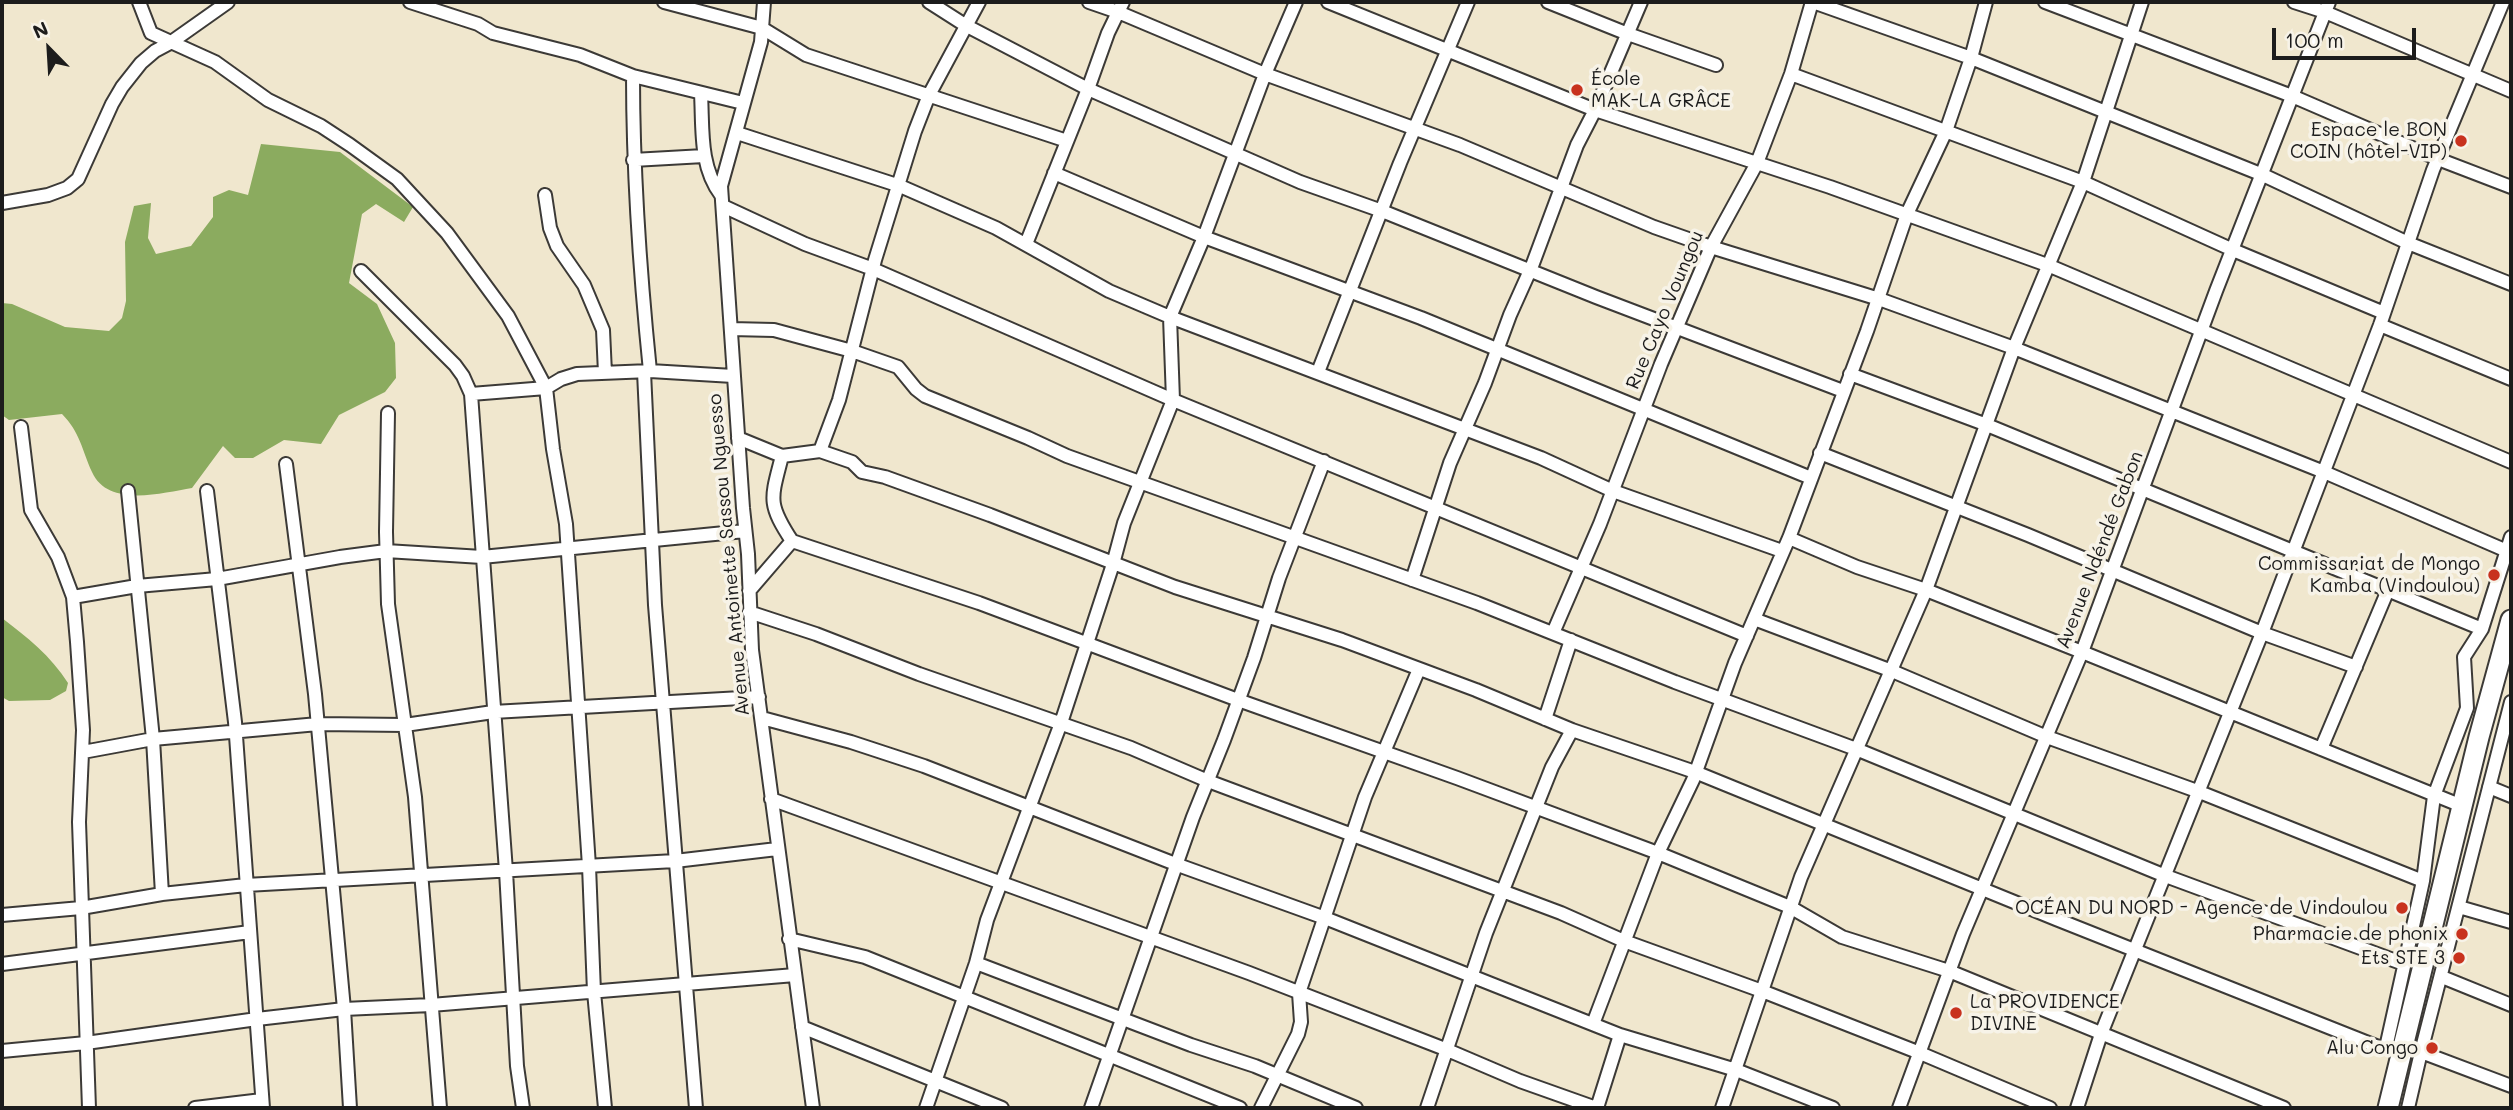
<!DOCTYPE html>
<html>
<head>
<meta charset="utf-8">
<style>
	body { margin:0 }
	#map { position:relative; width:2513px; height:1110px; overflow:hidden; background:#f0e7ce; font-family:Mali,sans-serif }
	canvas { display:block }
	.frame { position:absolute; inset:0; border:4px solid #1c1c1c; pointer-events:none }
	.north { position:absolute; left:14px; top:14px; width:70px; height:70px; -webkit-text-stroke:5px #f7f3e8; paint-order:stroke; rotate:336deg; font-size:19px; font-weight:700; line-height:28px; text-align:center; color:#1c1c1c }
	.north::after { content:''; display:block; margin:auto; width:24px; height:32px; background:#1c1c1c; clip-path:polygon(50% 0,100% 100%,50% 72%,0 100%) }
	.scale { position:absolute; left:2272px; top:28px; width:144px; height:32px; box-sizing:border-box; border:4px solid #1c1c1c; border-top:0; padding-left:9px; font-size:21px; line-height:24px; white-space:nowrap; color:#1c1c1c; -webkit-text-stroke:5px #f7f3e8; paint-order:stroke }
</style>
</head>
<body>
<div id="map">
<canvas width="2513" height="1110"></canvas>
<div class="frame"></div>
<div class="north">N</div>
<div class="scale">100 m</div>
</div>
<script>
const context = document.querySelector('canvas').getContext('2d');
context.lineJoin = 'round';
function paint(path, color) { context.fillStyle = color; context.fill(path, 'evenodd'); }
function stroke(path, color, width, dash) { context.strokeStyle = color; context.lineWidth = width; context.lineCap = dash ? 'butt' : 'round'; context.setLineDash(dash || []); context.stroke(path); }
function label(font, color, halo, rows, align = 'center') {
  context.font = font + ' Mali,sans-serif'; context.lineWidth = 7; context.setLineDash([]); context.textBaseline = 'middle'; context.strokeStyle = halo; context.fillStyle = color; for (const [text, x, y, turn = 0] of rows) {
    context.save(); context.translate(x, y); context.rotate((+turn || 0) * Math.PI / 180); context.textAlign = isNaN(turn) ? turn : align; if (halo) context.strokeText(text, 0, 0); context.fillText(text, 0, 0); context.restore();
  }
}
paint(new Path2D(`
	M261 144 340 152 413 207 404 222 376 204 362 214 349 283 377 304 395 343 396 378 385 392 339 415 321 444 284 440 253 458H235L223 446 192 488C162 493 108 508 92 472 82 450 80 432 62 414L9 420 2 415V303L12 304 65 327 109 331 122 318 126 301 125 242 134 206 151 203 148 238 156 254 191 246 213 217V197L229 190 248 195Z
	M2 618C27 637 51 656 68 683L66 691 50 700 9 701 2 697Z`), '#8bab5f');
const minor = new Path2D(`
	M139 2 151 33 215 62 268 100 321 126 350 145 397 179 447 233 508 316 546 388 553 449 566 524 589 866 594 992 605 1108
	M410 2 478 24 493 33 580 55 633 76 743 103
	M664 2 762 28 806 55 1067 141
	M764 2 761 42 721 186 743 508 748 554 752 650 813 1108
	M929 2 965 25 1088 89 1300 182 1382 211 1596 297 1843 391
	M1089 2 1118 12 1265 74 1460 145 1654 227 1711 247 1879 299 2014 348 2324 472 2507 551
	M1328 2 1595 110 1830 187 2050 266 2511 462
	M1548 2 1628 34 1716 65
	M1813 2 1971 58 2263 175 2408 243 2511 284
	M2045 2 2292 96 2438 159 2511 187
	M2294 2 2325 12 2511 91
	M1791 74 2083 182 2233 250 2384 313
	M633 76C633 175 640 273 650 371
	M701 94C703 128 699 166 721 195
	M737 133 900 186 996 228 1109 291 1170 317 1541 458 1613 491 1782 551
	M633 160 704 156
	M1054 173 1204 237 1421 318 1811 478
	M545 195 550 228 557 246 584 285 603 330 605 373
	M2 203 48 195 67 188 78 179 112 104 122 87 141 63 155 51 170 43 228 2
	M723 206 805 244 873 269 1173 400 1747 636
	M1026 244 1088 89 1108 33 1123 2
	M361 271 455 365 463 376 471 394 506 871 517 1066 523 1108
	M2380 325 2511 379
	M731 329 774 330 852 351 898 367 916 389 925 396 1028 438 1067 456 1477 603 1675 682 1856 749 2163 875 2404 964
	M644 372 655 605 696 1108
	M1318 372 1400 163 1468 2
	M1850 374 1987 425 2482 629
	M471 394 546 388 561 379 577 374 650 371 733 376
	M388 413 386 532 388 604 415 797 440 1108
	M21 427 31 510 58 557 73 597 77 642 83 730 79 822 89 1108
	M738 438 782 456 820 451 839 400 875 260 915 131 929 95 979 2
	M820 451 852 462 862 472 885 477 990 515 1175 587 1342 640 1476 690 1572 730 1695 772 2056 919 2381 1048 2385 1047 2387 1043 2423 881 2434 796 2467 708 2464 657 2482 629 2511 537
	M1820 453 2028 535 2262 633 2356 667
	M286 464 315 694 344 1009 350 1108
	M128 491 153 739 162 894
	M207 491 235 722 263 1108
	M1789 538 1857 567 1926 590 2082 652 2462 806
	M792 541 979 603 1238 700 1457 778 1658 853 1790 907 1842 937 1949 971 2284 1108
	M1412 580 1450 463 1485 383 1510 315 1532 266 1577 145 1595 110 1641 2
	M749 591 792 541C767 503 771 499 782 456
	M73 597 137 586 217 579 340 557 386 551 482 557 745 531
	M749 612 816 634 919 674 1131 748 1208 781 1561 913 1624 941 1762 991 1920 1053 2050 1108
	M1754 619 1892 671 2047 737 2197 791 2423 881
	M1553 633 1600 524 1661 364 1711 247 1757 163 1791 74 1812 2
	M762 718 851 742 924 766 1178 865 1325 918 1620 1035 1736 1070 1833 1108
	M1545 719 1571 640
	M2321 749 2388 590
	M83 752 153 739 318 724 405 725 493 712 759 697
	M2489 787 2511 796
	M771 799 1249 973 1445 1049 1520 1081 1596 1108
	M2459 907 2511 922
	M2 915 81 908 162 894 246 885 675 861 777 849
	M789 939 865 957 1240 1108
	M976 963 1191 1045 1255 1066 1356 1108
	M2 964 250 932
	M2442 977 2511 1005
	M1593 1024 1658 853 1693 780 1735 663 1789 538 1867 331 1907 214 1946 131 1971 58 1986 2
	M802 1027 1002 1108
	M2 1051 86 1043 257 1019 344 1009 431 1005 795 975
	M2421 1052 2511 1086
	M195 1108 262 1100
	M926 1108 976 963 987 920 1061 723 1113 564 1124 523 1173 400 1170 317 1204 237 1265 74 1296 2
	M1091 1108 1193 817 1224 740 1254 658 1279 578 1324 461
	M1261 1108 1298 1034 1301 1022 1299 993 1365 797 1419 669
	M1427 1108 1486 933 1552 767 1572 730
	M1597 1108 1620 1035
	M1722 1108 1801 877 1926 590 2014 348 2083 182 2142 2
	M1899 1108 1963 934 2082 652 2216 291 2329 2
	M2077 1108 2101 1034 2262 633 2380 325 2433 170 2503 2
	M2408 1108 2421 1052 2511 702`);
const trunk = new Path2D(`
	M2388 1108 2479 737 2511 620`);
stroke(minor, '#3c3a37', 16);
stroke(trunk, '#3c3a37', 23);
stroke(minor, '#fff', 12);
stroke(trunk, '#fff', 19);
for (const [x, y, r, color] of [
	[1577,90,7,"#c8321e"],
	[2461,141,7,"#c8321e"],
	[2494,575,7,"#c8321e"],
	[2402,908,7,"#c8321e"],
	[2462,934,7,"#c8321e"],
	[2459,958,7,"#c8321e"],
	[1956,1013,7,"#c8321e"],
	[2432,1048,7,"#c8321e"]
]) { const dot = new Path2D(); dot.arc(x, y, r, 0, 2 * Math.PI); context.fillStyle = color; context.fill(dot); stroke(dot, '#f7f3e8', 2.5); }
label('19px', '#1c1c1c', '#f7f3e8', [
	["École",1591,79,"left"],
	["MAK-LA GRÂCE",1591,101,"left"],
	["Espace le BON",2447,130],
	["COIN (hôtel-VIP)",2447,152],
	["Commissariat de Mongo",2480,564],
	["Kamba (Vindoulou)",2480,586],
	["OCÉAN DU NORD - Agence de Vindoulou",2388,908],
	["Pharmacie de phonix",2448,934],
	["Ets STE 3",2445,958],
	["La PROVIDENCE",1970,1002,"left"],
	["DIVINE",1970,1024,"left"],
	["Alu Congo",2418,1048]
], 'right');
label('19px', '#1c1c1c', '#f7f3e8', [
	["Rue Cayo Voungou",1665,310,-67],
	["Avenue Ndéndé Gabon",2100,550,-69],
	["Avenue Antoinette Sassou Nguesso",729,555,-95]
]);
</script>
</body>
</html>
